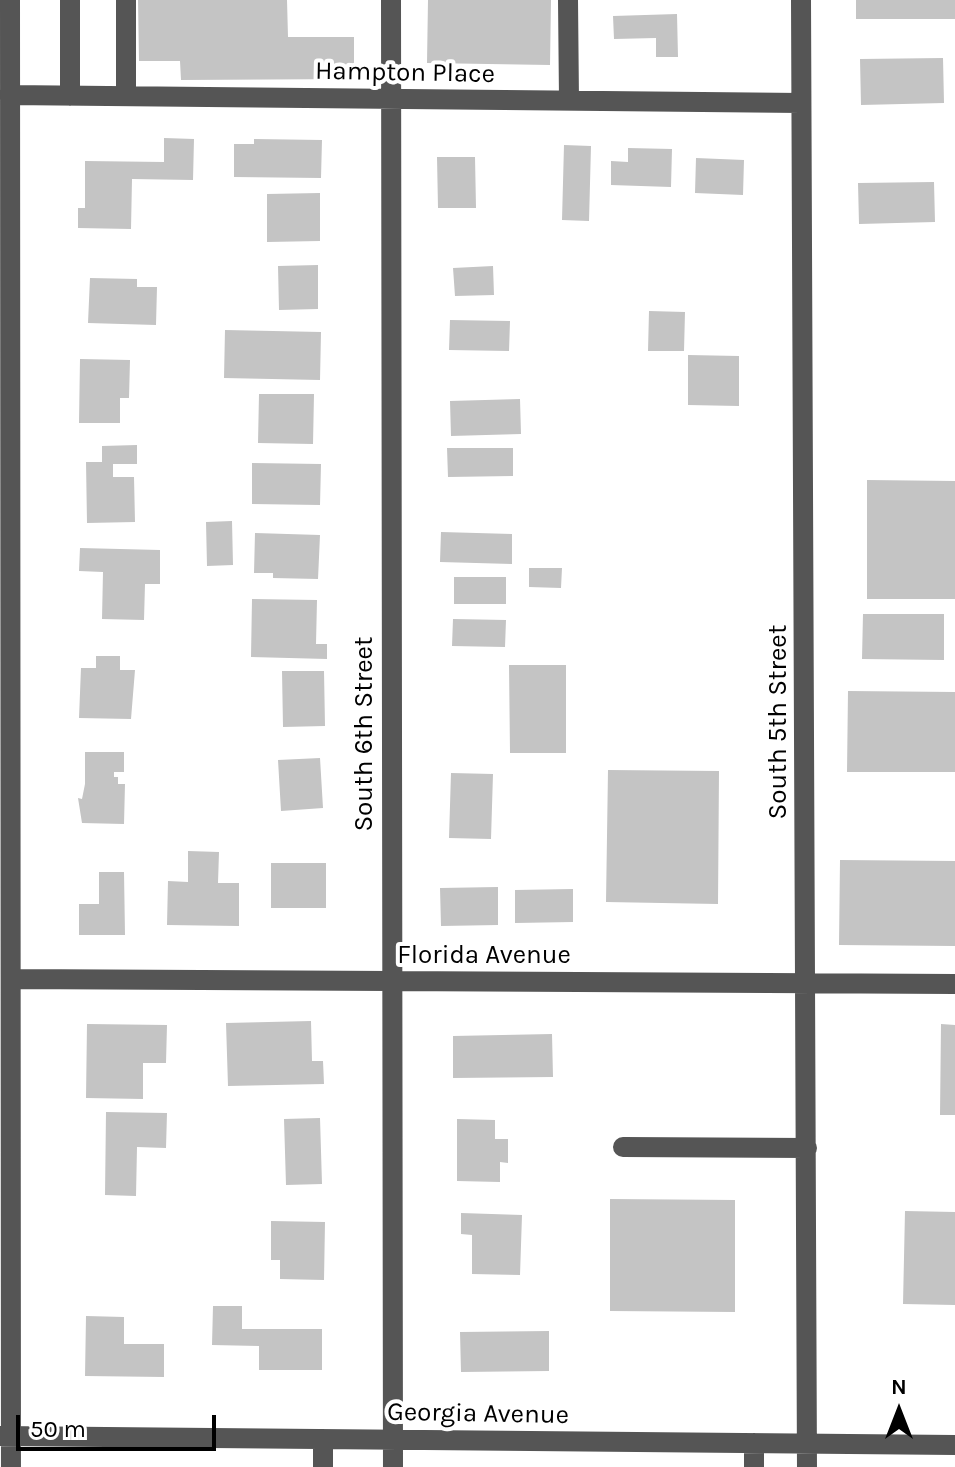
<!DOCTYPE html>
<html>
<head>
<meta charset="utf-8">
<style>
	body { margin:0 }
	#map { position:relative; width:955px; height:1467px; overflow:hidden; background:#fff; font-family:Karla,sans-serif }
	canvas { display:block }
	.north { position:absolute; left:859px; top:1371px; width:80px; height:80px; -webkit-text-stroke:6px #fff; paint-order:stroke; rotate:0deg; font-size:22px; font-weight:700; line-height:32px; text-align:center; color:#000 }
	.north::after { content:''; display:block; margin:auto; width:28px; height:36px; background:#000; clip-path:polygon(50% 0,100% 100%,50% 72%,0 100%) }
	.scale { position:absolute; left:16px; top:1415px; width:200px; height:36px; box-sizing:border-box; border:4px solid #000; border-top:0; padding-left:10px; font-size:24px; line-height:28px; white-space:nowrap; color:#000; -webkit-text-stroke:6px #fff; paint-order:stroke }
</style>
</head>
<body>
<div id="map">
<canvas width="955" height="1467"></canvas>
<div class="north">N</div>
<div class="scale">50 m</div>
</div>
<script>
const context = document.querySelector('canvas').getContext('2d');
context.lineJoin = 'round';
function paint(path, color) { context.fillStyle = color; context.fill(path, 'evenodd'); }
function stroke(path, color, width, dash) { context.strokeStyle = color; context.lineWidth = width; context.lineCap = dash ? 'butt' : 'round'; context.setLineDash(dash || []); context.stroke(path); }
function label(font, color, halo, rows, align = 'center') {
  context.font = font + ' Karla,sans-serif'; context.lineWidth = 8; context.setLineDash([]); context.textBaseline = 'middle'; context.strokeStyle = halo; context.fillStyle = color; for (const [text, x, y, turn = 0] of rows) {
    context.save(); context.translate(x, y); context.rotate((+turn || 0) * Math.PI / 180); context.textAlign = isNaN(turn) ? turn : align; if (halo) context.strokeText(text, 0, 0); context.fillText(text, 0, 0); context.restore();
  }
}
paint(new Path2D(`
	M138 0H287L288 37H354V79L181 80 180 61H139Z
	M428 0H551L550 65 427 63Z
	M856 0H955V19H856Z
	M677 14 678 57H656V38L614 39 613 16Z
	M943 58 944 103 861 105 860 59Z
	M164 138 194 139 193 180 132 179 131 229 78 228V208H85V161L164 162Z
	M254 139 322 140 321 178 234 177V144H254Z
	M564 145 591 146 589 221 562 220Z
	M628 148 672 149 671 187 611 185V161L628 162Z
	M437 157H475L476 208H438Z
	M696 158 744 160 743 195 695 193Z
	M934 182 935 222 859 224 858 183Z
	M320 193V241L267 242V194Z
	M318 265V309L279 310 278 266Z
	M493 266 494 295 455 296 453 268Z
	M90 278 137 279V287H157L156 325 88 323Z
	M649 311 685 312 684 351H648Z
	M450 320 510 321 509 351 449 350Z
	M225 330 321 332 320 380 224 378Z
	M688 355 739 356V406L688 405Z
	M80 359 130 360 129 398H120V423H79Z
	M259 394H314L313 444 258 443Z
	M520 399 521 434 451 436 450 401Z
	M137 445V464H113V477H134L135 522 87 523 86 462H102V446Z
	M447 448H513V476L448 477Z
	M252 463 321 464 320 505 252 504Z
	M867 480 955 481V599H867Z
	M232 521 233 565 207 566 206 522Z
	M441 532 512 534V564L440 562Z
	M255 533 320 535 318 579 273 578V573H254Z
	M80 548 160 550V584H145L144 620 102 619 103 572 79 571Z
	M529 568H562L561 588 529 587Z
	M454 577H506V604H454Z
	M252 599 317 600 316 644H327V659L251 657Z
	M863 614H944V660L862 659Z
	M453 619 506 620 505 647 452 646Z
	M96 656H120V670H135L131 719 79 718 81 668H96Z
	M509 665H566V753H510Z
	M282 671H324L325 726 283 727Z
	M848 691 955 692V772H847Z
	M85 752H124V772H114V777H118V784H125L124 824 82 823 78 798 82 799 85 784Z
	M320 758 323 808 281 811 278 760Z
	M608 770 719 771 718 904 606 902Z
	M451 773 493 774 491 839 449 838Z
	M188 851 219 852 218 883H239V926L167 925 168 881 188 882Z
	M840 860 955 861V946L839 945Z
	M271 863H326V908H271Z
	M99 872H124L125 935H79V904H99Z
	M498 887V925L441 926 440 888Z
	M573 889V922L515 923V890Z
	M311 1021 312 1061H323L324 1084 228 1086 226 1023Z
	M87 1024 167 1025 166 1063H143V1099L86 1098Z
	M941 1024 955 1025V1115H940Z
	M552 1034 553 1077 453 1078V1036Z
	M106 1112 167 1113 166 1148 137 1147 136 1196 105 1195Z
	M320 1118 322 1184 286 1185 284 1119Z
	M457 1119 495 1120V1139H508V1163L500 1162V1182L457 1181Z
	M610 1199 735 1200V1312L610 1311Z
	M905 1211 955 1212V1305L903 1304Z
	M461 1213 522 1215 520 1275 472 1274V1235L461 1234Z
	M271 1221 325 1222 324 1280 280 1279V1260H271Z
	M213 1306H242V1329H322V1370H259V1346L212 1345Z
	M86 1316 124 1317V1344H164V1377L85 1376Z
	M549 1331V1371L461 1372 460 1332Z`), '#c4c4c4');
stroke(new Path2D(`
	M10 0 11 1467
	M70 0V96
	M126 0V96
	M391 0 393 1467
	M568 0 569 100
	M801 0 807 1467
	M9 95 801 103
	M13 979 955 984
	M623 1147 807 1148
	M0 1436 955 1445
	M323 1439V1467
	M754 1467V1443`), '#555', 20);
label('26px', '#000', '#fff', [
	["Hampton Place",405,73,1],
	["South 5th Street",779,722,-90],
	["South 6th Street",365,734,-90],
	["Florida Avenue",484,956],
	["Georgia Avenue",478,1414,1]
]);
</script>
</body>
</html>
